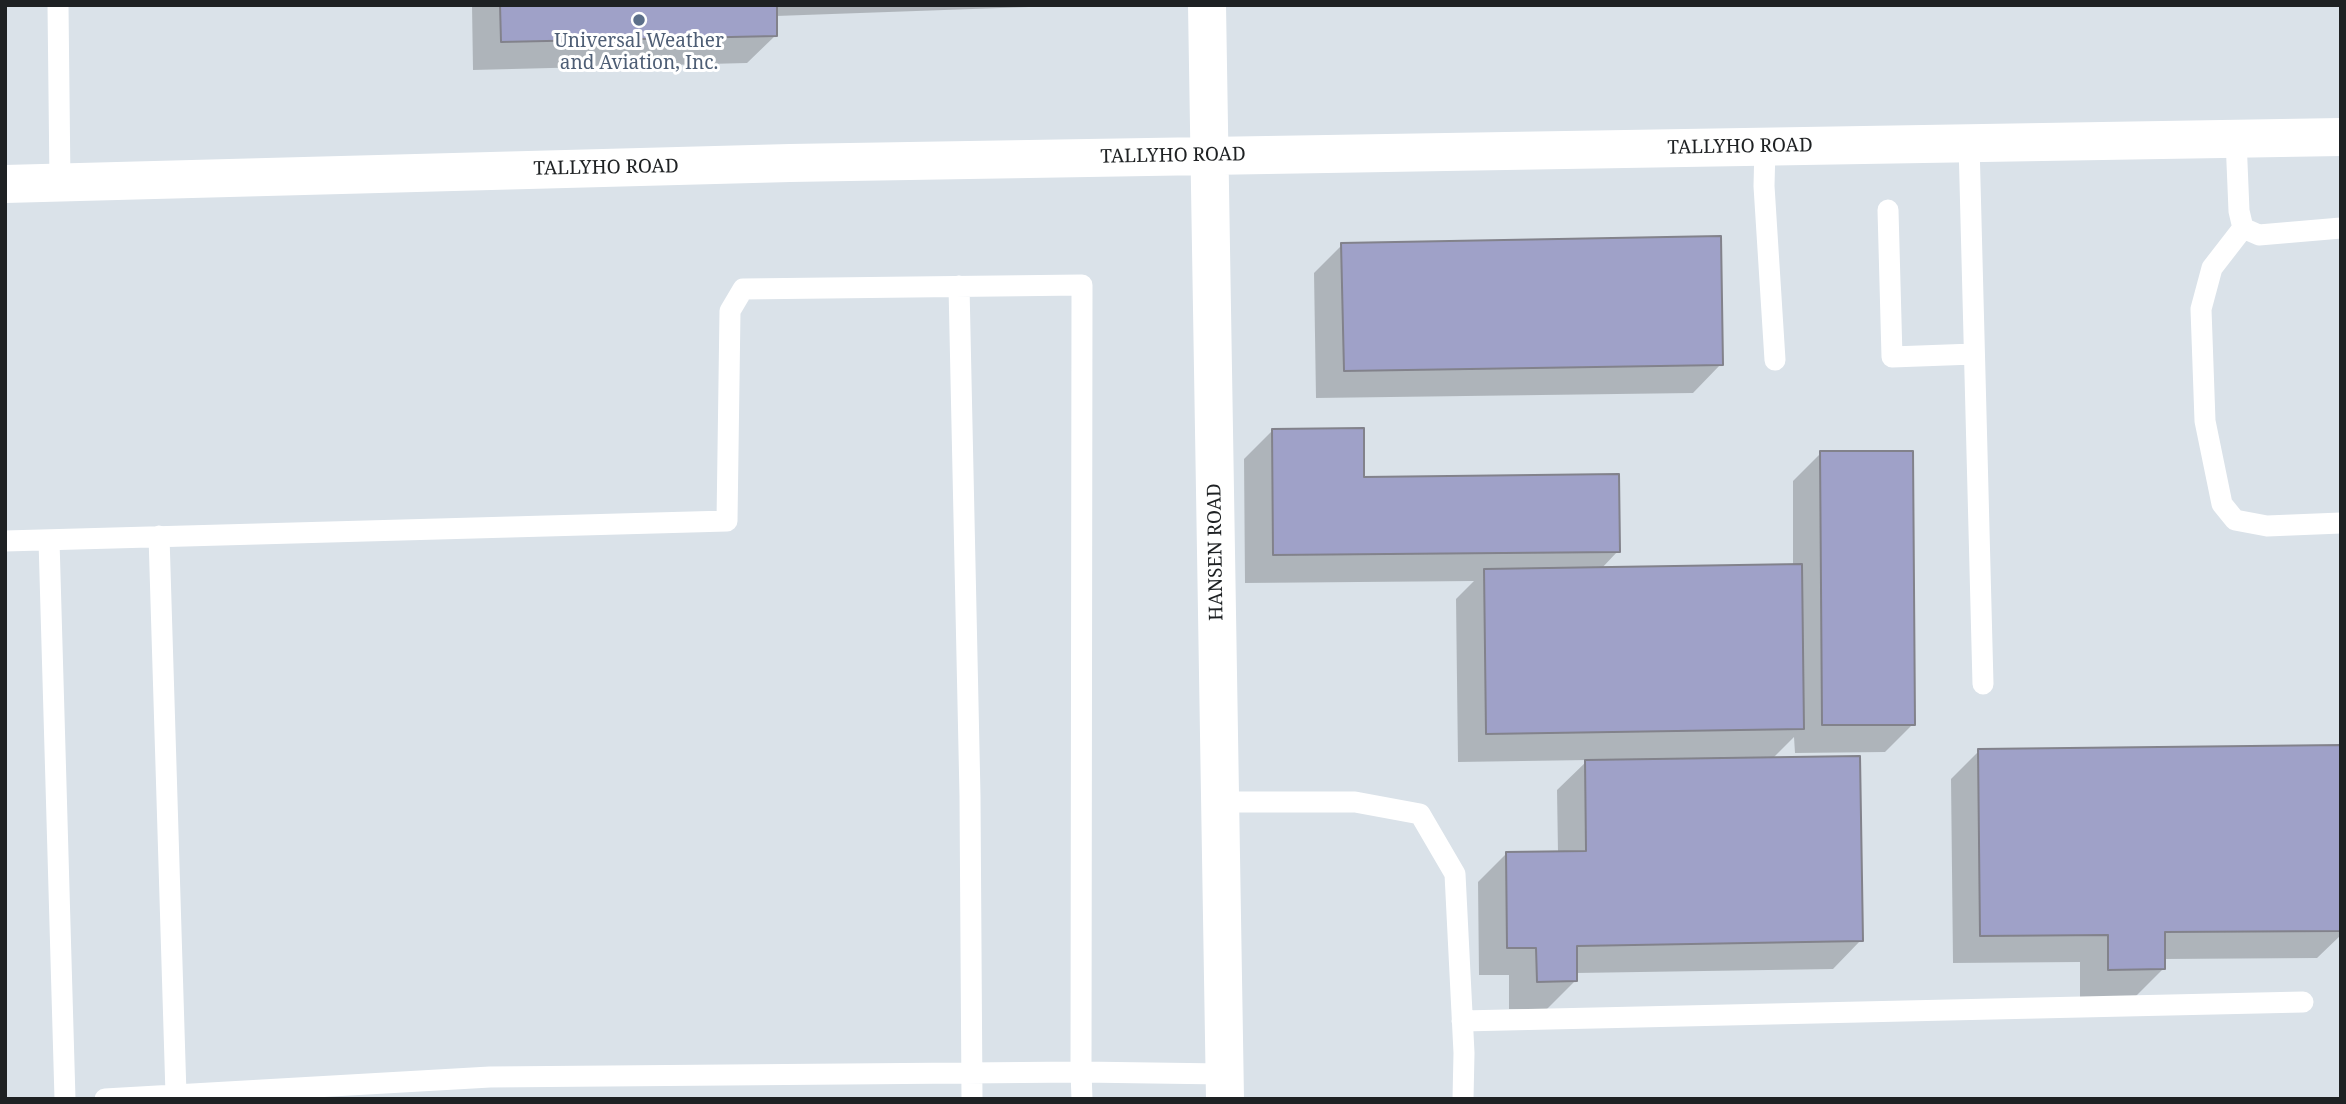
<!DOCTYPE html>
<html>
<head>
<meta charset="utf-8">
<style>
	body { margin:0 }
	#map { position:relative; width:2346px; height:1104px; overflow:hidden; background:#dae2e9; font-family:"Noto Serif",serif }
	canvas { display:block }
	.frame { position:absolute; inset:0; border:7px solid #1e2123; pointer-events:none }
</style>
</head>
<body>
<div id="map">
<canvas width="2346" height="1104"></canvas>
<div class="frame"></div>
</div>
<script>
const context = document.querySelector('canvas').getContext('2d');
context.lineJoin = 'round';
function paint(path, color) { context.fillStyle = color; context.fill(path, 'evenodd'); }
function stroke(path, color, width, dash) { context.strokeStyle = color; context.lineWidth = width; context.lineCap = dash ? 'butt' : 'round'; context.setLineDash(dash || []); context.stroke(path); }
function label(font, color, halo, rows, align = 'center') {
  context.font = font + ' "Noto Serif",serif'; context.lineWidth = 6; context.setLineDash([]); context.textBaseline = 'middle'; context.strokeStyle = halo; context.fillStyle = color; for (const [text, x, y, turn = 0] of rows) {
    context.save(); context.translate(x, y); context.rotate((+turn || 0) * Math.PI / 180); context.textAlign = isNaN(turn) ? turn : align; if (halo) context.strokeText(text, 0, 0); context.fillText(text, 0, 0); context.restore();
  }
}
paint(new Path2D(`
	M472 5H1085L776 16V35L747 63 473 70Z
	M1342 245 1721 364 1693 393 1316 398 1314 273Z
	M1273 430 1362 479 1618 551 1601 569 1793 566V481L1821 453 1913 724 1885 752 1795 753 1794 737 1772 759 1861 940 1833 969 1576 973V980L1547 1009H1509V975H1479L1478 882 1506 854 1558 853 1557 790 1588 760 1458 762 1456 599 1474 581 1245 583 1244 459Z
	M2341 747V935L2317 958 2164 959V968L2135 997H2080V962L1953 963 1951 779 1979 751Z`), '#0003');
const building = new Path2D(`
	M500 5H777V36L501 42Z
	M1721 236 1723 365 1344 371 1341 243Z
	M1364 428V477L1619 474 1620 552 1273 555 1272 429Z
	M1820 451H1913L1915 725H1822Z
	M1802 564 1804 729 1486 734 1484 569Z
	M2341 745V931L2165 932V969L2108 970V935L1980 936 1978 749Z
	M1860 756 1863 941 1577 946V981L1537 982 1536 948H1507L1506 852 1586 851 1585 760Z`);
paint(building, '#9fa1c8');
stroke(building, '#82828b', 2);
stroke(new Path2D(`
	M58 5 60 183
	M2236 139 2239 211 2243 228 2259 235 2341 228
	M1969 143 1983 684
	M1765 147 1764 186 1775 360
	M1888 210 1892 357 1974 354
	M2243 228 2212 268 2201 309 2205 421 2222 504 2235 520 2267 526 2341 523
	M959 286 970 796 972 1099
	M159 536 176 1095
	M49 540 65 1099
	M5 541 727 521 730 311 743 289 1082 285 1081 1072 490 1077 105 1099
	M1220 802H1355L1420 814 1455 874 1464 1053 1463 1099
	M1462 1021 2303 1002
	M1082 1099 1081 1072 1224 1074`), '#fff', 21);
stroke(new Path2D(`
	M1207 5 1225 1099
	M5 184 790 163 2341 137`), '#fff', 38);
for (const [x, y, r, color] of [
	[639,20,7,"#5c6f8a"]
]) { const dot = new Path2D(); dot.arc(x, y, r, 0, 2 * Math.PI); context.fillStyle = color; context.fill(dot); stroke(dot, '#fff', 2.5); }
label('19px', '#4e5e75', '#fff', [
	["Universal Weather",639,42],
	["and Aviation, Inc.",639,64]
]);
label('19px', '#1e2123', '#fff', [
	["TALLYHO ROAD",1740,147,-1],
	["TALLYHO ROAD",1173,156,-1],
	["TALLYHO ROAD",606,168,-1],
	["HANSEN ROAD",1216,552,-91]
]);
</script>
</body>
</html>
